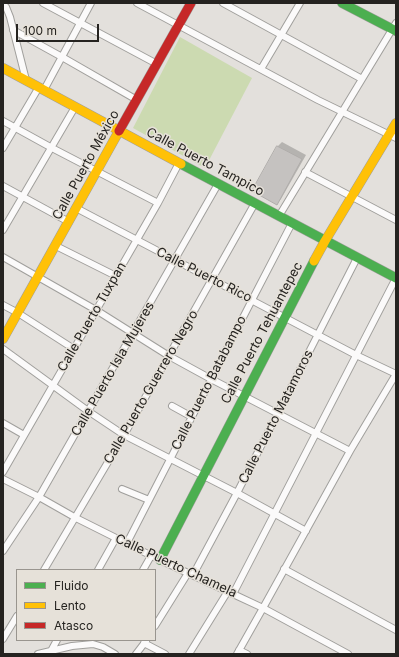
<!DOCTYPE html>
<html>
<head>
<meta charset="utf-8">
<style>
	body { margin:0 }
	#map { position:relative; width:399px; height:657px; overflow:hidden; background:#e3e0dc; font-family:Inter,sans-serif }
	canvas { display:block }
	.frame { position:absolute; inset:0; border:4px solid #252320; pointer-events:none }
	.legend { position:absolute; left:16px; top:569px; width:140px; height:72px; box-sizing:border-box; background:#e6e1d9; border:1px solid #99958f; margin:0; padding:5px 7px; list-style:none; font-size:12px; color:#252320 }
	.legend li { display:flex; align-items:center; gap:8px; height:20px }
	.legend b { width:20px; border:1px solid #99958f }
	.scale { position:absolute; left:16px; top:24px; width:83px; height:18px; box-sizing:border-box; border:2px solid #252320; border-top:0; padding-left:5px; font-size:12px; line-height:14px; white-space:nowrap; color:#252320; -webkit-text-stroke:3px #e6e1d9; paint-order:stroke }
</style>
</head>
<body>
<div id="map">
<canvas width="399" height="657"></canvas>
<div class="frame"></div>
<ul class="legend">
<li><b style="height:5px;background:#4caf50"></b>Fluido</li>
<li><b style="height:5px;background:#ffc107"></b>Lento</li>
<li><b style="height:5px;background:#c62828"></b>Atasco</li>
</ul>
<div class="scale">100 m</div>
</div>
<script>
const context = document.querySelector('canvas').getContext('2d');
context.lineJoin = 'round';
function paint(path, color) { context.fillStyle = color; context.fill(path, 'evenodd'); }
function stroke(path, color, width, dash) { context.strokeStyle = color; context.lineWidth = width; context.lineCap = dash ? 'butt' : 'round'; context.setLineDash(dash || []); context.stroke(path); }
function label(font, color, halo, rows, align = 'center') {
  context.font = font + ' Inter,sans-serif'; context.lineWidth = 3; context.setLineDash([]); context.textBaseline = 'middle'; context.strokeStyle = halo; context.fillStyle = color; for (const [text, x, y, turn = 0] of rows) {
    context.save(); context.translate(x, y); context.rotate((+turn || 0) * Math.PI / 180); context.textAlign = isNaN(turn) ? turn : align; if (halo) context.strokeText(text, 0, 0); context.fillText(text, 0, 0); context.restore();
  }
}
paint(new Path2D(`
	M180 37 252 78 205 168 133 128Z`), '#ccdab1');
paint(new Path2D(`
	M282 142 306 155 281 199 277 204 253 191 278 146Z`), '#0003');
const building = new Path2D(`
	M277 146 302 159 277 205 252 191Z`);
paint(building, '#c5c2c0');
stroke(building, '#afacaa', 1);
const street = new Path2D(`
	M43 3 157 64
	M137 3 318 100 396 138
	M223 3 362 79
	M3 4 6 7 10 17 26 80
	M13 30 62 57 137 100
	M261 69 300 3
	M44 90 91 3
	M3 121 52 148 158 203
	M3 148 39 87
	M305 172 396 220
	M3 186 69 222
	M76 208 356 355 396 374
	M279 216 396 23
	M3 230 75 107
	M56 246 116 276
	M3 257 96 310 169 356 211 379 350 451
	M3 305 18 313 74 349
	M3 349 88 411 124 435 237 493 306 531
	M172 406 192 417
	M3 423 24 435
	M3 472 158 203 179 163
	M3 479 39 497 76 518 160 560 233 594 263 608 348 654
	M122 489 149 500
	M127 543 252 300 292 223
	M3 551 39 497 218 184
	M284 569 396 630
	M44 570 124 435 255 203
	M98 570 116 538
	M143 570 151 556
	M193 575 237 493 357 258
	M233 594 396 278
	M155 626 188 573
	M3 639 17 616
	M144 643 165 654
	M239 650 247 654
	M51 651 57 640
	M38 654 72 646 93 644 103 647 115 654
	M136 654 146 641
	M189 654 228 591
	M237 654 263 608 350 451 396 374`);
const fast = new Path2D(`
	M342 3 396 31
	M181 164 396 278
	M160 560 314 261`);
const slow = new Path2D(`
	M3 68 181 164
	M314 261 325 241 396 123
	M3 339 119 131`);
const jam = new Path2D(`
	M119 131 191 3`);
stroke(street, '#a09f9c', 8);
stroke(fast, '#a09f9c', 10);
stroke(slow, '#a09f9c', 10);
stroke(jam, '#a09f9c', 10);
stroke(street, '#fbfafa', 6);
stroke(fast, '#4caf50', 9);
stroke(slow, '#ffc107', 9);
stroke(jam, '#c62828', 9);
label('13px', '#252320', '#e6e1d9', [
	["Calle Puerto Tampico",205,162,28],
	["Calle Puerto México",86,165,-61],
	["Calle Puerto Rico",204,275,27],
	["Calle Puerto Tuxpan",92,317,-60],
	["Calle Puerto Tehuantepec",262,333,-62],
	["Calle Puerto Isla Mujeres",113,369,-60],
	["Calle Puerto Batabampo",209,383,-63],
	["Calle Puerto Guerrero Negro",151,387,-60],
	["Calle Puerto Matamoros",276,417,-63],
	["Calle Puerto Chamela",176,566,25]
]);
</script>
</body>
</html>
